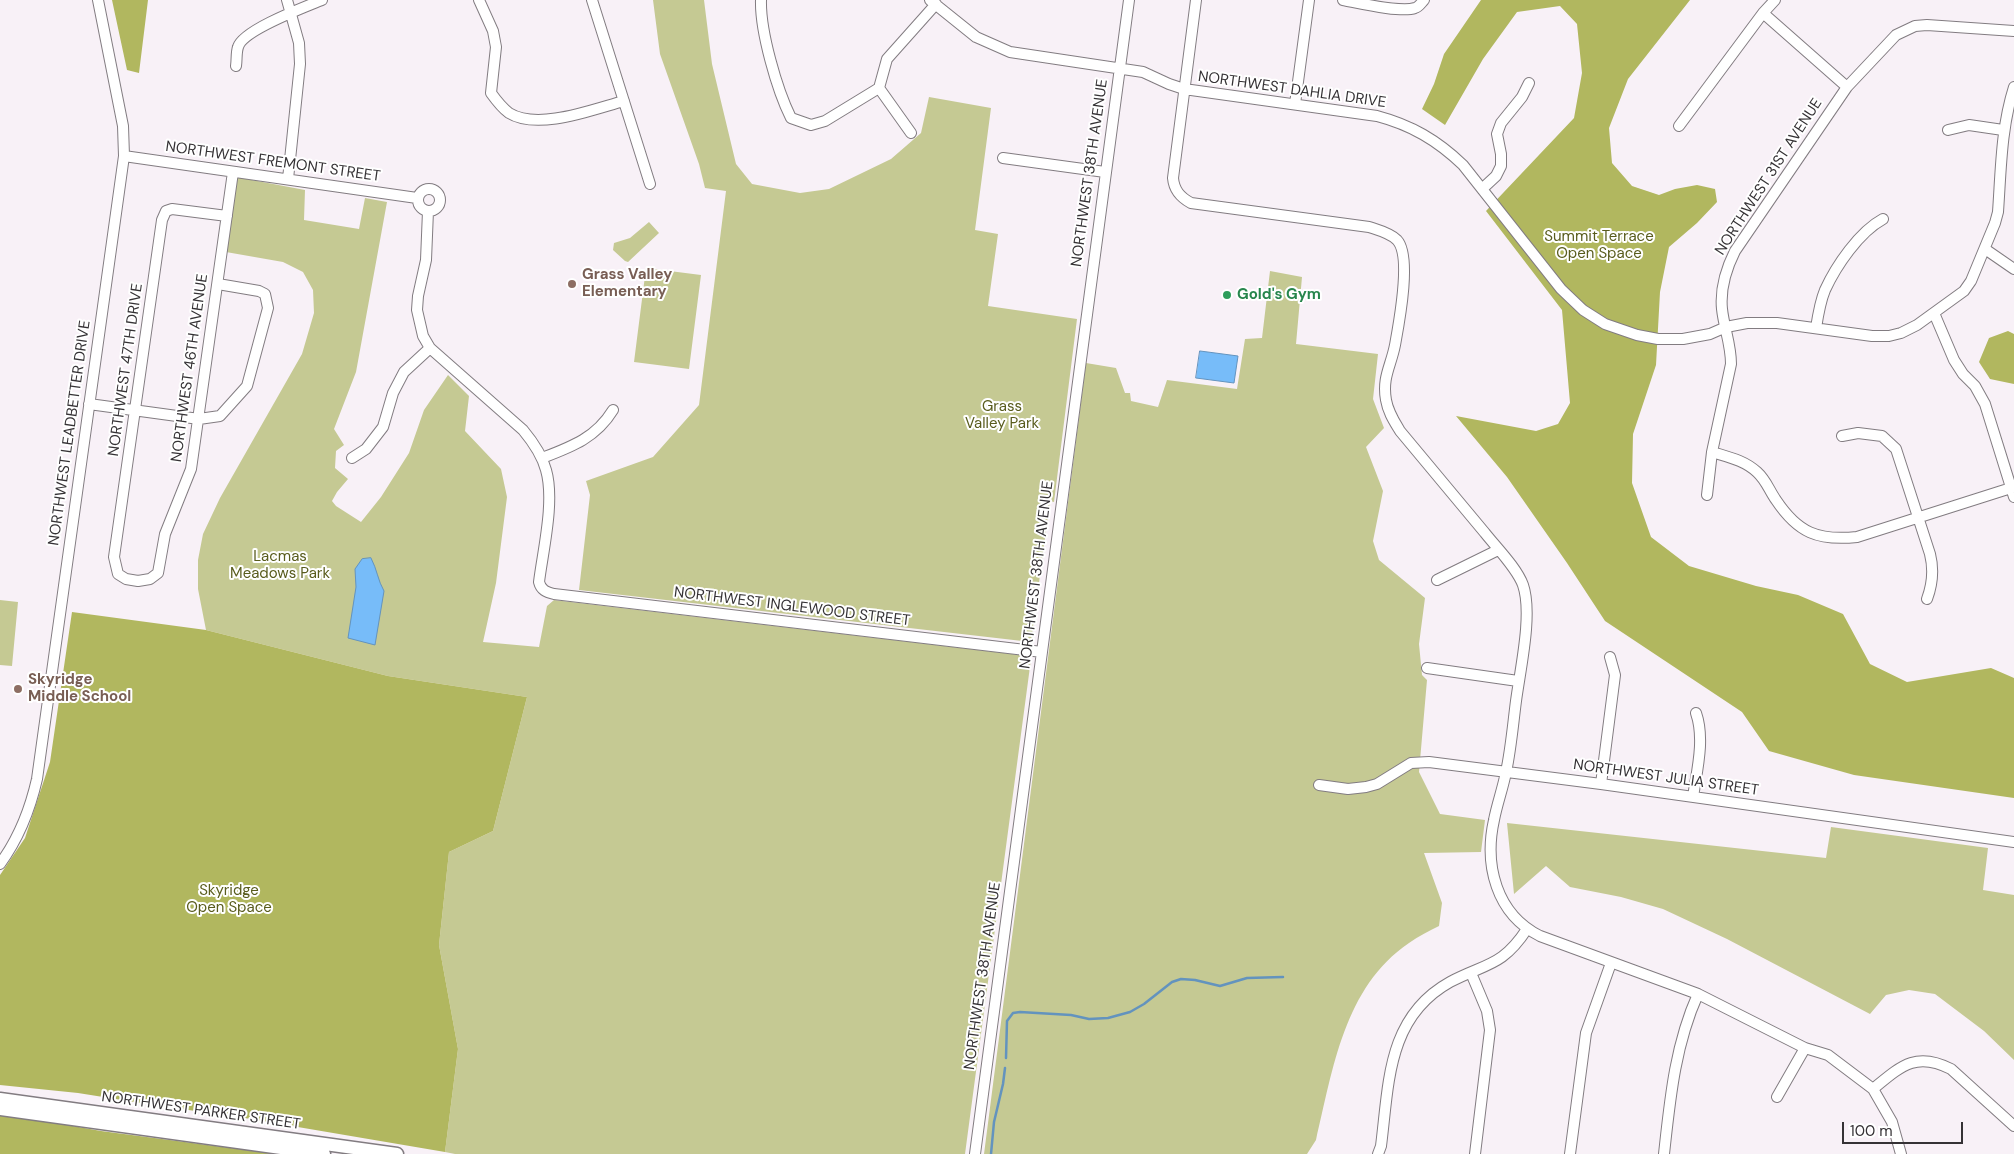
<!DOCTYPE html>
<html>
<head>
<meta charset="utf-8">
<style>
	body { margin:0 }
	#map { position:relative; width:2014px; height:1154px; overflow:hidden; background:#f8f1f7; font-family:"DM Sans",sans-serif }
	canvas { display:block }
	.scale { position:absolute; left:1842px; top:1122px; width:121px; height:22px; box-sizing:border-box; border:2px solid #353235; border-top:0; padding-left:6px; font-size:15px; line-height:18px; white-space:nowrap; color:#353235; -webkit-text-stroke:4px #fff; paint-order:stroke }
</style>
</head>
<body>
<div id="map">
<canvas width="2014" height="1154"></canvas>
<div class="scale">100 m</div>
</div>
<script>
const context = document.querySelector('canvas').getContext('2d');
context.lineJoin = 'round';
function paint(path, color) { context.fillStyle = color; context.fill(path, 'evenodd'); }
function stroke(path, color, width, dash) { context.strokeStyle = color; context.lineWidth = width; context.lineCap = dash ? 'butt' : 'round'; context.setLineDash(dash || []); context.stroke(path); }
function label(font, color, halo, rows, align = 'center') {
  context.font = font + ' "DM Sans",sans-serif'; context.lineWidth = 4; context.setLineDash([]); context.textBaseline = 'middle'; context.strokeStyle = halo; context.fillStyle = color; for (const [text, x, y, turn = 0] of rows) {
    context.save(); context.translate(x, y); context.rotate((+turn || 0) * Math.PI / 180); context.textAlign = isNaN(turn) ? turn : align; if (halo) context.strokeText(text, 0, 0); context.fillText(text, 0, 0); context.restore();
  }
}
paint(new Path2D(`
	M653 0H704L712 64 736 164 752 184 800 193 829 189 891 159 921 133 929 97 991 108 975 230 998 234 988 306 1077 319 1054 502 1050 501 1031 642 579 590 590 495 586 481 653 457 699 405 726 191 705 188 699 164 660 54Z
	M236 177 305 190 304 220 359 229 365 198 387 202 356 372 334 429 344 445 336 451 335 468 348 479 337 492 332 501 336 506 361 522 381 497 409 453 424 410 448 375 469 396 465 431 501 469 507 497 496 583 483 642 539 647 547 606 554 600 1029 656 1031 659 965 1154H455L445 1152 458 1049 439 945 449 852 493 831 527 697 388 676 206 630 198 589V560L203 534 220 498 302 354 314 313 313 290 303 272 283 262 226 252Z
	M649 222 659 233 628 262 625 261 613 250 614 243 630 238Z
	M646 268 701 275 689 369 634 362Z
	M1270 271 1302 277 1296 344 1378 354 1373 399 1384 428 1366 447 1383 491 1373 541 1379 560 1425 598 1419 644 1422 675 1427 680 1419 772 1440 814 1485 820 1481 852 1424 853 1442 903 1439 926C1429 931 1419 936 1409 943 1344 987 1333 1069 1316 1140L1307 1154H984L1086 363 1116 368 1125 393H1130L1131 401 1158 407 1167 380 1237 389 1245 339 1262 338Z
	M0 600 18 602 12 666 0 665Z
	M1507 823 1826 858 1831 827 1988 848 1983 890 2014 895V1060L1984 1031 1935 994 1909 990 1886 995 1870 1014 1727 939 1663 909 1621 897 1570 887 1546 866 1514 894Z`), '#c5c993');
paint(new Path2D(`
	M112 0H148L139 73 127 70Z
	M1481 0H1690L1628 79 1609 128 1612 163 1632 186 1659 195 1675 189 1697 185 1715 189 1717 202 1697 223 1669 247 1660 292 1656 365 1633 434 1632 483 1651 537 1689 566 1756 586 1798 595 1843 614 1870 664 1907 682 1991 668 2014 678V798L1854 775 1769 751 1742 712 1605 621 1567 563 1507 477 1456 416 1536 431 1558 424 1570 403 1562 310 1486 211 1574 118 1582 73 1577 24 1560 6 1517 12 1483 59 1445 125 1422 109 1434 84 1444 54Z
	M2008 331 2014 334V384L1990 379 1979 362 1989 338Z
	M72 612 206 630 388 676 527 697 493 831 449 852 439 945 458 1049 445 1152 233 1116 166 1107 78 1093 0 1085V875L25 838 50 762Z
	M0 1113 101 1131 276 1154H0Z`), '#b1b75f');
const water = new Path2D(`
	M1200 351 1238 356 1234 383 1196 378Z
	M371 558C377 569 378 581 384 591L375 645 348 638 356 587 355 569 362 559Z`);
paint(water, '#77bcf9');
stroke(water, '#6393be', 1);
stroke(new Path2D(`
	M1006 1058 1007 1021 1013 1013 1020 1012 1071 1015 1089 1019 1108 1018 1130 1012 1144 1004 1172 982 1181 979 1195 980 1220 986 1247 978 1283 977
	M991 1154 994 1122 1003 1084 1005 1068`), '#6393be', 2.5);
const minor = new Path2D(`
	M287 0 299 43 300 64 288 179
	M479 0 493 31 496 47 491 93C496 100 501 107 509 113 538 131 594 109 624 101
	M592 0 650 184
	M761 0C760 31 777 90 791 118L811 125 825 121 879 88 887 59 936 4
	M930 0 976 37 1010 52 1143 72 1169 84 1184 89 1377 116C1411 125 1437 140 1463 165L1561 289 1583 310 1605 324 1637 335 1658 339H1683L1710 334 1726 327 1747 323H1777L1872 336H1889L1901 333 1917 325 1964 291 1971 281 1995 223 1998 212C2001 170 2001 128 2014 87
	M1196 0 1173 178C1174 190 1180 197 1191 203L1369 227C1378 230 1390 233 1397 240 1412 256 1399 323 1395 345 1391 366 1382 377 1386 400 1388 412 1394 421 1400 431 1428 465 1457 499 1485 533 1496 547 1517 568 1523 585 1533 614 1520 670 1516 701 1513 724 1511 749 1506 772 1503 788 1497 804 1494 820 1484 865 1496 914 1540 936L1698 994 1805 1048 1828 1055 1873 1089 1892 1122 1901 1154
	M1343 0C1359 3 1401 13 1415 8 1419 7 1421 3 1424 0
	M1763 13 1847 87
	M236 66C237 60 236 53 238 47 243 30 305 7 322 0
	M879 88 911 133
	M1295 104 1309 0
	M1679 126 1763 13 1775 0
	M1948 130 1969 125 2003 130
	M124 156 417 198
	M1003 158 1105 172
	M418 200a11 11 0 1 1 22 0a11 11 0 1 1-22 0Z
	M1482 189 1496 176 1501 166V154L1497 134 1501 123 1522 97 1529 83
	M428 211 426 260 418 296 417 310 423 336 430 348 523 430C533 442 542 455 546 470 555 501 543 550 539 582 541 590 546 592 554 594L1042 652
	M227 216 172 209 166 211 162 220 114 557 118 574 126 579 138 581 150 579 158 573 165 534 191 469 233 172
	M1985 249 2014 269
	M1934 313 1954 360 1963 374 1975 386 1985 404 2014 497
	M1816 328C1818 315 1820 302 1825 290 1836 266 1859 232 1883 219
	M89 404 199 419 220 416 247 386 268 308 265 294 259 291 218 284
	M1842 436 1858 433 1882 436 1896 449 1930 554C1934 570 1933 583 1927 599
	M1712 452C1728 457 1744 460 1757 472 1766 480 1769 490 1776 500 1798 533 1818 541 1857 537L2011 488
	M352 458 366 449 383 427 393 393 404 372 430 348
	M542 458C571 447 596 438 613 410
	M1707 495 1712 452 1731 364C1731 344 1724 328 1722 309 1720 289 1726 269 1735 251L1847 87 1896 35 1915 26 1927 25 2014 31
	M1437 580 1498 550
	M1427 668 1518 681
	M1601 784 1615 675 1610 657
	M1319 785 1348 789 1366 787 1377 784 1411 763 1429 762 1601 784 2014 842
	M1693 797C1697 770 1705 739 1696 713
	M0 864C19 838 30 810 37 779L124 156 123 126 98 0
	M1471 973 1487 1011 1490 1030 1475 1154
	M1873 1089C1901 1066 1916 1051 1951 1069L2014 1126
	M1777 1097 1805 1048
	M975 1154 1129 0
	M1378 1154 1381 1146C1389 1083 1387 1017 1450 982 1486 963 1502 967 1527 929
	M1570 1154 1586 1033 1611 963
	M1664 1154C1670 1099 1675 1045 1698 994`);
const major = new Path2D(`
	M0 1099 397 1154
	M0 1109 324 1154`);
stroke(minor, '#827c81', 12);
stroke(major, '#827c81', 15);
stroke(minor, '#fff', 10);
stroke(major, '#fff', 12);
for (const [x, y, r, color] of [
	[572,284,5,"#8d6e63"],
	[1227,295,5,"#2e9e5b"],
	[18,689,5,"#8d6e63"]
]) { const dot = new Path2D(); dot.arc(x, y, r, 0, 2 * Math.PI); context.fillStyle = color; context.fill(dot); stroke(dot, '#fff', 2); }
label('15px', '#353235', '#fff', [
	["NORTHWEST DAHLIA DRIVE",1292,90,8],
	["NORTHWEST FREMONT STREET",273,162,8],
	["NORTHWEST 38TH AVENUE",1090,173,-82],
	["NORTHWEST 31ST AVENUE",1769,177,-57],
	["NORTHWEST 46TH AVENUE",190,368,-82],
	["NORTHWEST 47TH DRIVE",126,370,-82],
	["NORTHWEST LEADBETTER DRIVE",70,433,-82],
	["NORTHWEST 38TH AVENUE",1037,575,-83],
	["NORTHWEST INGLEWOOD STREET",792,607,7],
	["NORTHWEST JULIA STREET",1666,778,8],
	["NORTHWEST 38TH AVENUE",983,976,-82],
	["NORTHWEST PARKER STREET",201,1111,8]
]);
label('15px', '#595c1d', '#fff', [
	["Summit Terrace",1599,237],
	["Open Space",1599,254],
	["Grass",1002,407],
	["Valley Park",1002,424],
	["Lacmas",280,557],
	["Meadows Park",280,574],
	["Skyridge",229,891],
	["Open Space",229,908]
]);
label('bold 15px', '#785e54', '#fff', [
	["Grass Valley",582,275],
	["Elementary",582,292],
	["Skyridge",28,680],
	["Middle School",28,697]
], 'left');
label('bold 15px', '#27864d', '#fff', [
	["Gold's Gym",1237,295]
], 'left');
</script>
</body>
</html>
